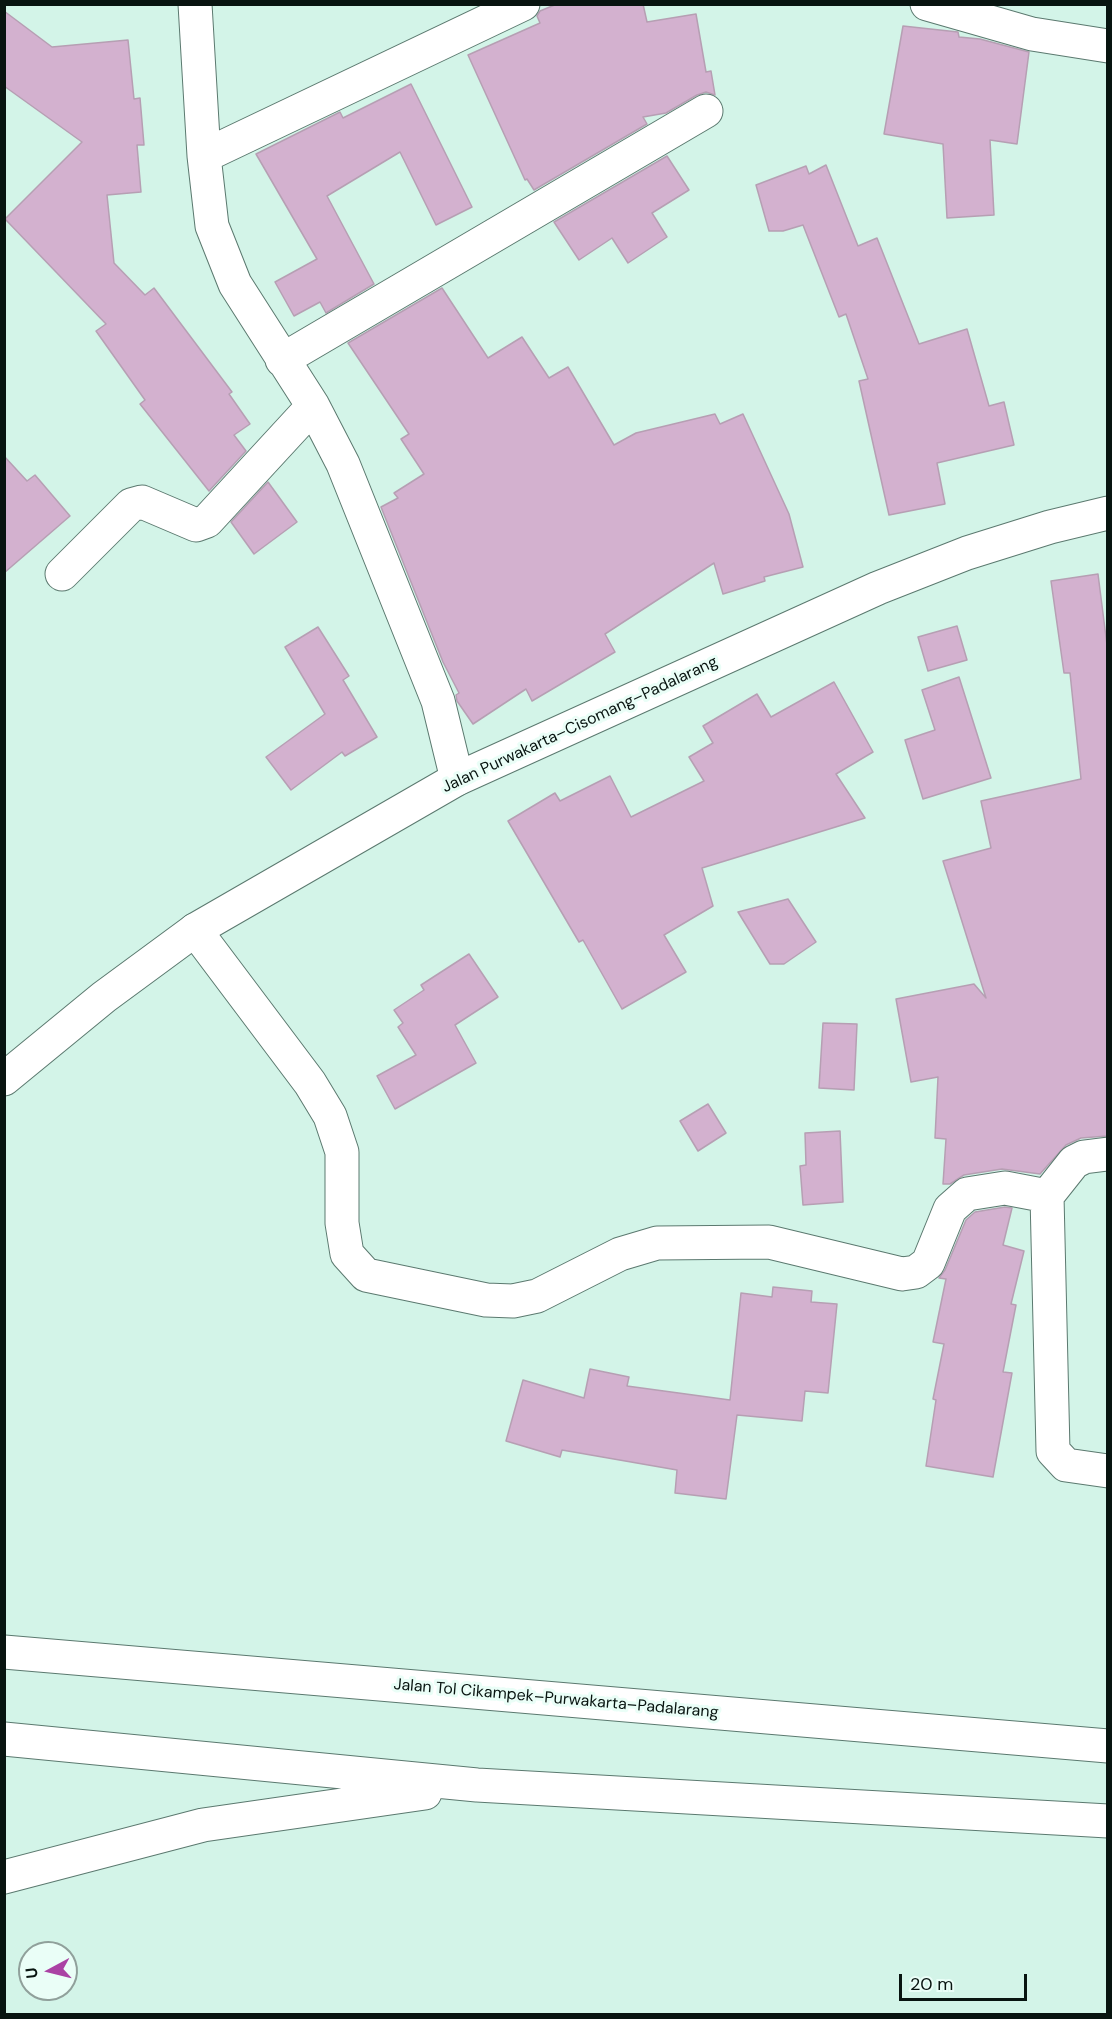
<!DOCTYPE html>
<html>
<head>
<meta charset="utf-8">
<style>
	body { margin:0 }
	#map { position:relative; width:1112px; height:2019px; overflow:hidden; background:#d3f4e8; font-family:"DM Sans",sans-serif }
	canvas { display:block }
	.frame { position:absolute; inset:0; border:6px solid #081410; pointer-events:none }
	.north { position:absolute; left:18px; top:1941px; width:60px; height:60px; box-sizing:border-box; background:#eafef7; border:2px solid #90a09b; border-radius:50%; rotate:263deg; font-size:16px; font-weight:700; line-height:24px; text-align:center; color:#081410 }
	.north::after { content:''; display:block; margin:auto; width:21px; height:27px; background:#aa42a4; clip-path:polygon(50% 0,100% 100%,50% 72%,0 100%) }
	.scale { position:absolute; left:899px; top:1974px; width:128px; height:27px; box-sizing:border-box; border:3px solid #081410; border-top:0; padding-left:8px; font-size:18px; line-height:21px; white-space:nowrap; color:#081410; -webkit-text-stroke:4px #eafef7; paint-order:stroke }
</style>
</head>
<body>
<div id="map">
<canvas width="1112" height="2019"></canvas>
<div class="frame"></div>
<div class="north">U</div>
<div class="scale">20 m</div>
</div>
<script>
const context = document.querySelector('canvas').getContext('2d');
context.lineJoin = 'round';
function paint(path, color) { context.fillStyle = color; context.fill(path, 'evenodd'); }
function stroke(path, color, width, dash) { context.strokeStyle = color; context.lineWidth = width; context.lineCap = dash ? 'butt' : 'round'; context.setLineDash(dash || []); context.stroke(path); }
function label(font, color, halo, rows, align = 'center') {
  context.font = font + ' "DM Sans",sans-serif'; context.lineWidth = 6; context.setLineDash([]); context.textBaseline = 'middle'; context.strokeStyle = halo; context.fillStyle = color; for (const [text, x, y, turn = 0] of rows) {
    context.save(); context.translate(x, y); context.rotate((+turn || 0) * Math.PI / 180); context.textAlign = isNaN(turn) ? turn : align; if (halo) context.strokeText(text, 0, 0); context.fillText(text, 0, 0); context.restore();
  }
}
const building = new Path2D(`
	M557 4H643L647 22 696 14 706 72 711 71 715 95 706 92 697 95 666 113 643 117 647 124 534 190 527 179 525 180 468 55 540 23 537 16 540 11Z
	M4 11 52 47 128 40 134 99 140 98 144 145H137L141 192 107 195 114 263 145 295 154 288 232 392 229 394 250 424 234 435 246 451 209 491 140 404 145 400 96 331 106 324 5 219 82 142 4 86Z
	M903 26 958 32 959 37 980 39 1029 52 1017 144 990 140 994 215 947 218 943 144 884 134Z
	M411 84 472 207 436 225 400 152 327 196 374 284 326 313 320 302 294 316 275 282 317 259 256 154 340 112 343 118Z
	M667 156 689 190 652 213 667 237 628 263 612 238 579 260 554 222Z
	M826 165 858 246 877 238 919 344 967 329 989 406 1004 402 1014 445 937 463 945 504 889 515 859 381 868 379 846 314 839 317 803 225 783 231H769L756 185 806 166 809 174Z
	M442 288 488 358 522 337 549 378 568 367 614 445 636 433 715 414 720 424 743 414 789 514 803 567 764 577 765 581 723 594 714 563 605 634 615 652 532 701 526 689 473 724 457 701 456 695 459 693 443 662 381 507 398 498 394 493 424 474 401 439 409 434 348 343Z
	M4 456 27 481 35 475 70 516 4 573Z
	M268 482 297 522 254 554 231 522Z
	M1098 574 1107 645V1136L1081 1138 1066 1145 1040 1174 1002 1169 964 1175 950 1184H943L946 1139 935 1138 938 1077 911 1082 896 999 974 984 986 998 943 861 991 848 981 801 1081 779 1070 673H1064L1051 581Z
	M957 626 967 660 928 671 918 637Z
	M318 627 349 676 343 680 377 737 345 756 342 752 291 790 266 757 325 714 285 647Z
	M959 677 991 778 923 799 905 740 935 730 922 690Z
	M834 682 873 752 836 774 865 818 702 868 713 906 664 935 686 972 622 1009 583 940 579 942 508 821 555 793 560 801 610 776 631 817 704 781 689 757 713 743 703 726 757 694 771 717Z
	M788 899 816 942 784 964H770L738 912Z
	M469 954 498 997 455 1025 476 1063 395 1109 377 1076 416 1055 398 1027 403 1023 394 1010 424 990 421 985Z
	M823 1023 857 1024 854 1090 819 1088Z
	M708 1104 726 1133 698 1151 680 1121Z
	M840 1131 843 1202 803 1205 800 1166 806 1165 805 1133Z
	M1005 1207 1012 1208 1003 1245 1024 1251 1011 1304 1016 1305 1003 1372 1012 1373 993 1477 926 1466 936 1400 933 1399 944 1344 933 1342 946 1279 939 1278 945 1270 966 1220 975 1212Z
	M773 1287 812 1291 811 1302 837 1304 828 1393 805 1391 802 1421 737 1415 726 1499 675 1493 677 1470 562 1450 560 1457 506 1441 523 1380 584 1398 590 1369 629 1377 627 1386 730 1400 741 1293 772 1297Z`);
paint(building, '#d3b1cf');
stroke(building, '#b69fb3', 1.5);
const street = new Path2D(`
	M195 4 204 156 212 226 235 284 313 406 343 464 438 701 457 779
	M927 4 1032 34 1108 46
	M204 156 523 4
	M282 360 706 111
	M62 574 131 505 142 502 196 525 207 521 313 406
	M195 930 310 1083 330 1116 342 1152V1223L347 1254 366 1275 486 1300 513 1301 537 1296 620 1254 657 1243 769 1242 902 1274 916 1272 928 1263 950 1209 967 1194 1005 1188 1047 1196
	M1108 1154 1084 1157 1074 1162 1047 1196 1053 1451 1066 1465 1108 1471`);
const highway = new Path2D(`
	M4 1079 104 997 195 930 457 779 878 588 967 553 1050 527 1108 513
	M4 1652 1108 1746
	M4 1739 477 1785 1108 1821
	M4 1877 203 1825 425 1793`);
stroke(street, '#5b796f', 35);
stroke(highway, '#5b796f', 35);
stroke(street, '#fff', 33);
stroke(highway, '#fff', 33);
label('16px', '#081410', '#eafef7', [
	["Jalan Purwakarta–Cisomang–Padalarang",580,725,-25],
	["Jalan Tol Cikampek–Purwakarta–Padalarang",556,1699,5]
]);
</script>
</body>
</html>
